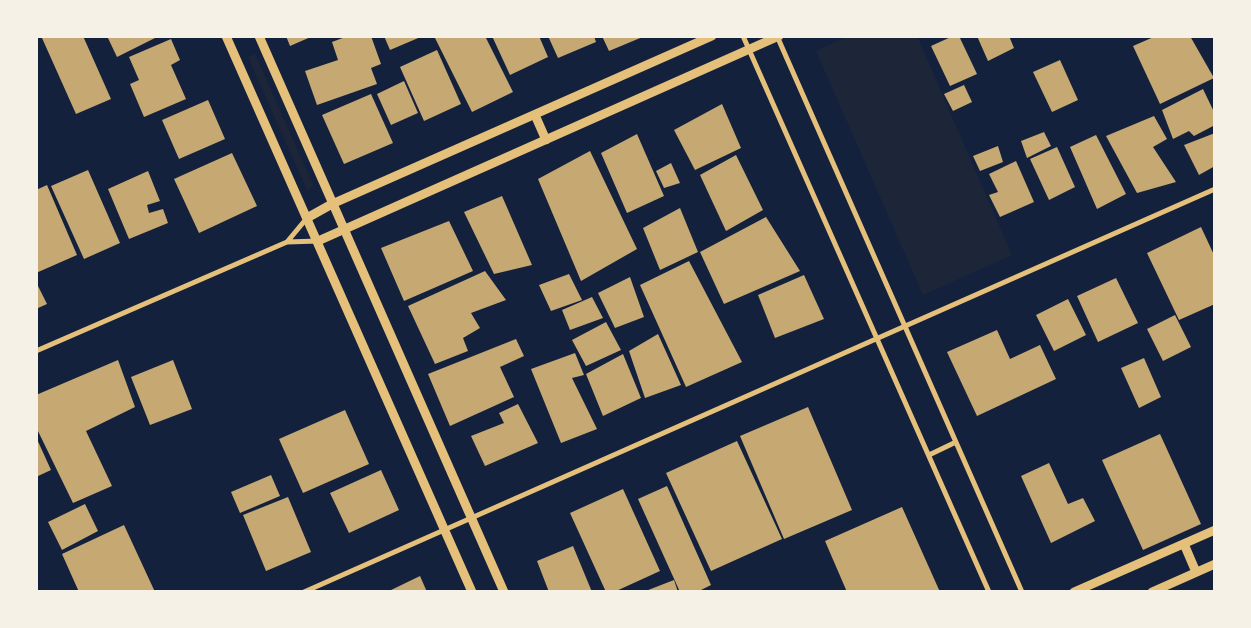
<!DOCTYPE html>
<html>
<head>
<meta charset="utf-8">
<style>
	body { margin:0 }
	#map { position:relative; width:1251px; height:628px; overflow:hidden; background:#14213d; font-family:"Crimson Pro",serif }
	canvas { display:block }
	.frame { position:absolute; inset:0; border:38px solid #f6f1e7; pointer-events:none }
</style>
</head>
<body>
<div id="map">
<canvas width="1251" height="628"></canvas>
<div class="frame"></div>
</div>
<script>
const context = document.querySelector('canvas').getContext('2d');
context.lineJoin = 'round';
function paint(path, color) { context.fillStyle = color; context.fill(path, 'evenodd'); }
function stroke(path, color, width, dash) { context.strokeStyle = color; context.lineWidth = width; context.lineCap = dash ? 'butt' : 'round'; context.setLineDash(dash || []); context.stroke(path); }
paint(new Path2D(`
	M848 36H917L1012 255 923 295 816 51Z
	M255 54 314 187 307 190 248 57Z`), '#1d2539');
paint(new Path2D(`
	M46 36H83L111 99 76 114 42 38Z
	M107 36H159L117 57Z
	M286 36H313L290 46Z
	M348 36H371L381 64 371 68 377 84 317 105 305 71 338 60 332 42Z
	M384 36H423L390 50Z
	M434 36H485L513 92 472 112Z
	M492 36H539L548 57 510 75Z
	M548 36H594L596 42 558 58Z
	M602 36H645L609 51Z
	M953 36H959L977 74 950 86 931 46Z
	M977 36H1009L1014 48 988 61Z
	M1156 36H1190L1214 78 1160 104 1133 46Z
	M171 39 180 60 171 65 186 99 144 117 130 84 139 80 129 57Z
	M437 50 461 104 424 121 400 67Z
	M1060 60 1078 100 1052 112 1033 72Z
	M404 81 418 113 391 125 377 94Z
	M964 85 972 102 953 111 944 94Z
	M1203 89 1215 114V125L1194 136 1189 131 1173 139 1162 110Z
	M371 94 393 143 344 164 322 115Z
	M208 100 225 139 179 159 162 120Z
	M722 104 741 148 695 170 674 130Z
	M1154 116 1167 139 1153 147 1176 182 1137 193 1106 136Z
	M1044 132 1051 146 1027 158 1021 141Z
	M1215 133V166L1199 175 1184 145Z
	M637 134 664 196 627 213 601 153Z
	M1096 135 1126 194 1097 209 1070 147Z
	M998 146 1003 162 980 171 973 156Z
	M1057 147 1075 187 1049 200 1030 159Z
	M590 151 637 249 581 281 538 179Z
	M232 153 257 206 199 233 174 179Z
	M736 155 763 210 726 231 700 175Z
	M1016 161 1034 202 1000 217 989 195 998 192 989 174Z
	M671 163 680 183 664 188 656 171Z
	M88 170 120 243 84 259 51 186Z
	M148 171 160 201 147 205 149 213 163 209 168 223 129 239 108 189Z
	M47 185 77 255 36 273V190Z
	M502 196 532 265 494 274 464 212Z
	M680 208 698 252 660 270 643 228Z
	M766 217 800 271 724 304 700 252Z
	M449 221 473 271 404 301 381 248Z
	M1201 227 1215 257V304L1179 320 1147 253Z
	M689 261 742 362 686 387 640 285Z
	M485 271 506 300 471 313 480 328 463 338 468 351 435 364 408 306Z
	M569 274 582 300 551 311 539 285Z
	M804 275 824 319 775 338 758 295Z
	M630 277 644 317 615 328 598 293Z
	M1116 278 1138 323 1098 342 1077 296Z
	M36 282 47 304 36 309Z
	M592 297 603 318 570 330 562 310Z
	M1068 299 1086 335 1054 351 1036 315Z
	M1175 315 1191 347 1163 361 1147 329Z
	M606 322 621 350 586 366 572 340Z
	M997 330 1010 359 1040 345 1056 379 977 416 947 352Z
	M658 334 681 385 645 398 629 351Z
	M516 339 524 356 500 367 514 397 450 426 428 374Z
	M575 353 584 375 572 378 597 429 561 443 531 369Z
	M623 354 641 398 603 416 586 374Z
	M1144 358 1161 397 1139 408 1121 368Z
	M118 360 135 407 86 431 112 486 73 503 36 427V395Z
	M173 360 192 409 150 425 131 377Z
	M518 404 538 443 485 466 471 436 504 423 499 413Z
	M808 407 852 510 784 539 740 436Z
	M345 410 369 464 303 493 279 439Z
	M1160 434 1201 524 1143 550 1102 460Z
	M36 437 51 470 36 477Z
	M737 441 782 539 711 571 666 473Z
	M1049 463 1068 504 1083 498 1095 521 1051 543 1021 476Z
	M381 470 399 510 349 533 330 493Z
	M271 475 280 496 240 513 231 492Z
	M667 486 711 585 697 592H680L638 499Z
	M623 489 660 571 614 592H606L570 513Z
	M288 497 311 552 266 571 243 515Z
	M85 504 98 531 62 550 48 522Z
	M902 507 940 592H847L825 541Z
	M124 525 155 592H79L62 554Z
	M573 546 592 592H549L537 561Z
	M420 576 427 592H387Z
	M674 580 678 592H643Z`), '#c6a872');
stroke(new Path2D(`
	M743 36 989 592
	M777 36 1022 592
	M287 242 307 218
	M36 351 287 242 318 241
	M929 455 956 442
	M304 592 1215 189`), '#e5c07b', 5);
stroke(new Path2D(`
	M226 36 472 592
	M259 36 504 592
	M535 115 546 140
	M307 218 332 204 712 36
	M318 241 779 36
	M1184 544 1196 572
	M1074 592 1215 530
	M1152 592 1215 564`), '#e5c07b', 9);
</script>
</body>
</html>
